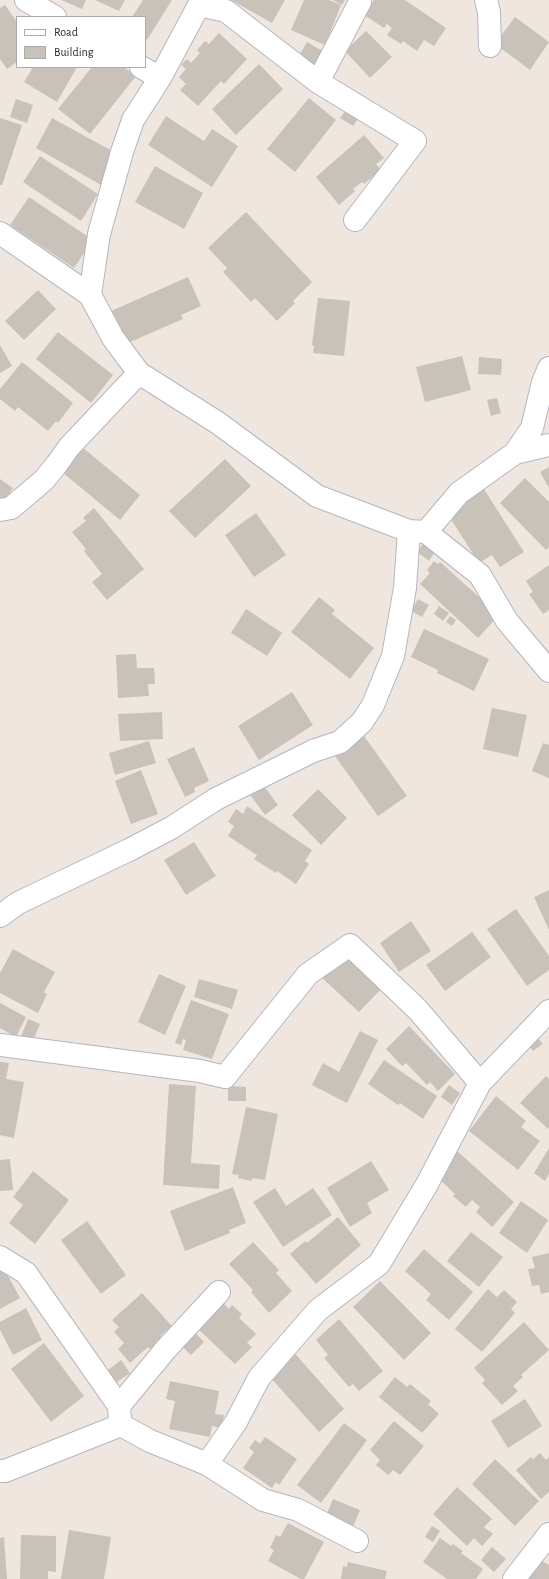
<!DOCTYPE html>
<html>
<head>
<meta charset="utf-8">
<style>
	body { margin:0 }
	#map { position:relative; width:549px; height:1579px; overflow:hidden; background:#efe7df; font-family:"Alegreya Sans",sans-serif }
	canvas { display:block }
	.legend { position:absolute; left:16px; top:16px; width:130px; height:52px; box-sizing:border-box; background:#fff; border:1px solid #ababab; margin:0; padding:5px 7px; list-style:none; font-size:12px; color:#2d2d2d }
	.legend li { display:flex; align-items:center; gap:8px; height:20px }
	.legend b { width:20px; border:1px solid #ababab }
</style>
</head>
<body>
<div id="map">
<canvas width="549" height="1579"></canvas>
<ul class="legend">
<li><b style="height:5px;background:#fff"></b>Road</li>
<li><b style="height:11px;background:#c8c2ba"></b>Building</li>
</ul>
</div>
<script>
const context = document.querySelector('canvas').getContext('2d');
context.lineJoin = 'round';
function paint(path, color) { context.fillStyle = color; context.fill(path, 'evenodd'); }
function stroke(path, color, width, dash) { context.strokeStyle = color; context.lineWidth = width; context.lineCap = dash ? 'butt' : 'round'; context.setLineDash(dash || []); context.stroke(path); }
paint(new Path2D(`
	M61 0H86L82 9Z
	M95 0H125L119 11Z
	M143 0H172L147 40 145 38V17H132Z
	M231 0H285L272 23Z
	M304 0H329L341 5 325 45 291 30Z
	M333 0H345L342 5Z
	M374 0H405L446 28 434 46 424 40 417 51 403 41 401 44 387 35 392 28 387 24 384 28 364 15Z
	M5 5 17 22V62L7 69 0 59V8Z
	M515 17 549 42 530 70 495 44Z
	M366 31 392 57 370 78 345 51Z
	M219 33 247 59 224 84 221 81 198 106 180 90 186 84 179 77 186 69 181 65 187 59 191 63 200 53 197 50 205 41 209 44Z
	M307 42 324 52 315 68 298 58Z
	M259 64 283 89 236 135 212 109Z
	M33 67H77L57 102 24 82Z
	M92 67H124L136 76 90 134 58 109Z
	M309 98 336 120 295 172 267 149Z
	M16 99 33 105 27 123 10 117Z
	M348 107 360 116 353 126 340 118Z
	M166 116 204 141 212 129 238 146 212 187 148 145Z
	M0 118 22 125 2 185H0Z
	M52 118 114 152 103 186 36 148Z
	M364 135 384 158 376 164 381 170 364 184 362 182 353 189 355 191 339 205 316 177Z
	M40 156 98 194 81 221 23 182Z
	M155 166 203 193 184 229 135 202Z
	M29 197 93 240 74 268 10 225Z
	M246 212 312 282 293 301 295 303 277 321 255 298 251 302 223 272 227 268 208 248Z
	M188 277 201 306 181 315 183 319 123 345 109 312Z
	M38 290 56 309 24 340 5 321Z
	M318 298 350 301 344 356 313 353 314 346 312 345Z
	M58 332 113 375 91 403 36 359Z
	M0 345 12 366 0 373Z
	M462 356 471 390 425 402 416 367Z
	M479 357 502 359 501 375 478 374Z
	M22 362 73 403 58 423 56 421 48 431 18 407 15 411 0 399V389Z
	M497 398 501 413 491 416 487 400Z
	M82 447 140 495 120 520 62 472Z
	M225 459 251 486 195 538 169 511Z
	M549 467V488L540 472Z
	M525 478 549 502V547L546 550 500 503Z
	M0 479 13 488 0 508Z
	M482 486 524 552 500 567 492 555 479 563 445 510Z
	M94 508 144 569 107 600 92 582 102 574 84 551 86 549 72 532 86 521 83 518Z
	M256 513 286 555 254 577 225 535Z
	M424 543 435 552 429 561 417 552Z
	M434 561 438 564 440 562 499 615 478 638 420 584 430 573 427 570Z
	M549 565V610L543 614 529 594 533 592 526 581Z
	M319 597 335 610 332 614 374 648 350 679 291 632Z
	M418 599 429 605 422 617 411 611Z
	M439 606 449 613 443 621 434 614Z
	M246 609 282 633 267 656 231 633Z
	M450 616 456 620 452 626 446 622Z
	M424 629 489 659 474 691 437 673 438 670 411 657Z
	M136 654 137 668H154L155 684H148L149 696 118 698 116 655Z
	M292 692 313 725 259 760 238 726Z
	M492 708 527 715 518 757 483 749Z
	M162 712 163 739 120 741 118 714Z
	M364 736 407 796 378 816 335 756Z
	M149 741 156 763 115 775 109 753Z
	M543 743 549 745V778L532 771Z
	M194 747 209 781 194 788 195 792 185 797 167 759Z
	M141 770 158 814 131 824 115 781Z
	M261 782 278 805 265 815 248 792Z
	M318 789 347 818 321 845 292 815Z
	M247 806 312 850 305 861 309 864 296 884 277 871 276 873 254 859 257 855 228 836 234 826 228 822 236 809 243 814Z
	M194 842 216 876 186 895 164 860Z
	M549 890V930L534 897Z
	M516 909 549 956V970L527 986 487 929Z
	M411 921 431 951 399 972 380 943Z
	M472 932 491 957 445 991 426 965Z
	M13 949 55 972 44 992 47 994 38 1013 0 993V973Z
	M343 953 381 989 359 1012 321 977Z
	M159 974 186 986 165 1035 138 1022Z
	M199 979 238 990 232 1009 194 997Z
	M191 1000 229 1014 212 1059 183 1050 186 1040 183 1039 181 1045 175 1043Z
	M0 1003 26 1017 16 1037 0 1028Z
	M28 1019 40 1024 31 1046 19 1041Z
	M409 1026 455 1074 438 1091 430 1082 427 1085 406 1063 402 1066 386 1049Z
	M360 1031 378 1040 347 1103 312 1085 323 1063 339 1072Z
	M534 1033 543 1044 533 1051 524 1040Z
	M384 1060 437 1096 423 1119 400 1103 398 1105 368 1084Z
	M0 1062 9 1063 6 1079 24 1082 14 1138 0 1135Z
	M546 1076 549 1079V1127L548 1129 520 1103Z
	M169 1084 196 1086 191 1163 220 1165 219 1189 163 1185Z
	M449 1085 460 1093 452 1105 441 1097Z
	M228 1086 246 1087V1101H228Z
	M496 1096 526 1121 521 1127 540 1141 518 1170 469 1131Z
	M246 1107 278 1114 265 1180 252 1178V1181L238 1178 239 1175 232 1174Z
	M549 1148V1174L545 1181 534 1173Z
	M456 1150 514 1202 492 1227 476 1212 480 1207 472 1200 466 1207 453 1196 455 1194 434 1174Z
	M10 1159 13 1190 0 1191V1160Z
	M371 1161 389 1190 367 1203 372 1213 350 1227 327 1188Z
	M33 1171 69 1200 35 1244 9 1223 23 1205 13 1197Z
	M233 1187 246 1223 229 1230 230 1233 185 1251 170 1211Z
	M275 1188 286 1206 313 1188 332 1215 283 1247 253 1202Z
	M521 1201 548 1220 527 1253 499 1233Z
	M338 1217 361 1245 316 1284 290 1254 305 1241 307 1243Z
	M87 1221 126 1275 101 1294 61 1240Z
	M471 1232 503 1257 479 1287 447 1261Z
	M253 1242 279 1270 276 1273 292 1291 269 1313 251 1292 253 1290 229 1264Z
	M424 1249 473 1292 449 1320 426 1300 431 1294 405 1271Z
	M549 1253V1292L541 1294 539 1285 532 1286 528 1269 535 1268 532 1257Z
	M4 1268 20 1298 0 1309V1271Z
	M380 1281 431 1333 404 1360 353 1307Z
	M488 1289 497 1297 504 1290 517 1302 511 1309 515 1313 482 1352 455 1329Z
	M142 1293 172 1326 160 1336 162 1339 150 1349 148 1347 130 1363 118 1349 124 1343 114 1332 119 1327 112 1320Z
	M220 1300 229 1309 232 1305 242 1314 239 1318 256 1334 247 1343 252 1347 235 1364 195 1326Z
	M26 1308 42 1340 13 1355 0 1330V1322Z
	M339 1319 383 1371 359 1391 353 1384 349 1387 324 1358 328 1355 316 1340Z
	M524 1322 549 1350 521 1375 523 1377 513 1386 518 1391 502 1405 482 1383 485 1380 474 1368Z
	M193 1330 204 1342 191 1355 179 1344Z
	M44 1343 84 1396 51 1422 11 1369Z
	M290 1348 344 1409 319 1432 270 1377Z
	M121 1360 130 1373 111 1386 103 1374Z
	M395 1377 407 1387 410 1384 431 1401 428 1404 439 1414 422 1433 379 1397Z
	M170 1381 219 1391 215 1414 224 1415 222 1428 212 1426 210 1437 169 1429 175 1401 166 1399Z
	M525 1399 542 1426 508 1448 491 1421Z
	M394 1421 424 1446 400 1475 393 1470 388 1475 376 1465 380 1460 370 1450Z
	M344 1423 367 1440 321 1503 297 1485Z
	M265 1437 297 1459 279 1485 276 1482 272 1488 243 1468 254 1452 249 1448 255 1440 260 1444Z
	M540 1453 546 1460 549 1457V1492L541 1499 516 1470 531 1457 533 1459Z
	M495 1459 539 1501 515 1526 472 1484Z
	M457 1487 492 1519 484 1527 493 1534 482 1546 474 1538 467 1546 433 1514Z
	M333 1499 360 1510 353 1527 326 1516Z
	M288 1523 324 1542 304 1579H301L268 1561 274 1550 270 1548 276 1535 280 1537Z
	M432 1526 440 1531 433 1542 425 1537Z
	M69 1530 111 1537 104 1579H61Z
	M21 1535 56 1536V1572L48 1571V1579H20Z
	M4 1537 7 1579H0V1538Z
	M440 1538 451 1546 453 1544 463 1551 461 1553 483 1569 476 1579H447L423 1562Z
	M492 1547 506 1559 494 1572 481 1560Z
	M542 1561 549 1565V1579H529Z
	M348 1562 387 1571 385 1579H341L343 1566 347 1567Z`), '#c8c2ba');
const minor = new Path2D(`
	M26 0 55 17
	M486 0 489 12 490 46
	M160 78 199 5 226 11 318 82 360 2
	M318 82 415 141 355 220
	M0 233 90 295 113 338 139 373 218 423 317 496 409 531 426 532 459 493 515 453 549 445
	M90 295 99 234 122 152 133 120 160 78 141 67
	M515 453 532 428 543 382 549 368
	M0 510 11 508 44 480 57 464 69 447 139 373
	M426 532 480 575 507 621 549 671
	M0 916 18 903 129 850 171 828 216 799 313 751 340 742 362 722 373 705 393 656 405 588 409 531
	M0 1045 200 1071 225 1077 308 974 350 945 418 1010 480 1083
	M0 1257 26 1273 119 1406
	M120 1420 119 1406 166 1349 219 1292
	M207 1464 263 1500 298 1510 357 1541
	M0 1471H5L121 1425 150 1441 207 1464 236 1422 259 1378 318 1310 379 1264 426 1186 480 1083 549 1011
	M514 1579 549 1534`);
stroke(minor, '#b3b6c1', 24);
stroke(minor, '#fff', 22);
</script>
</body>
</html>
